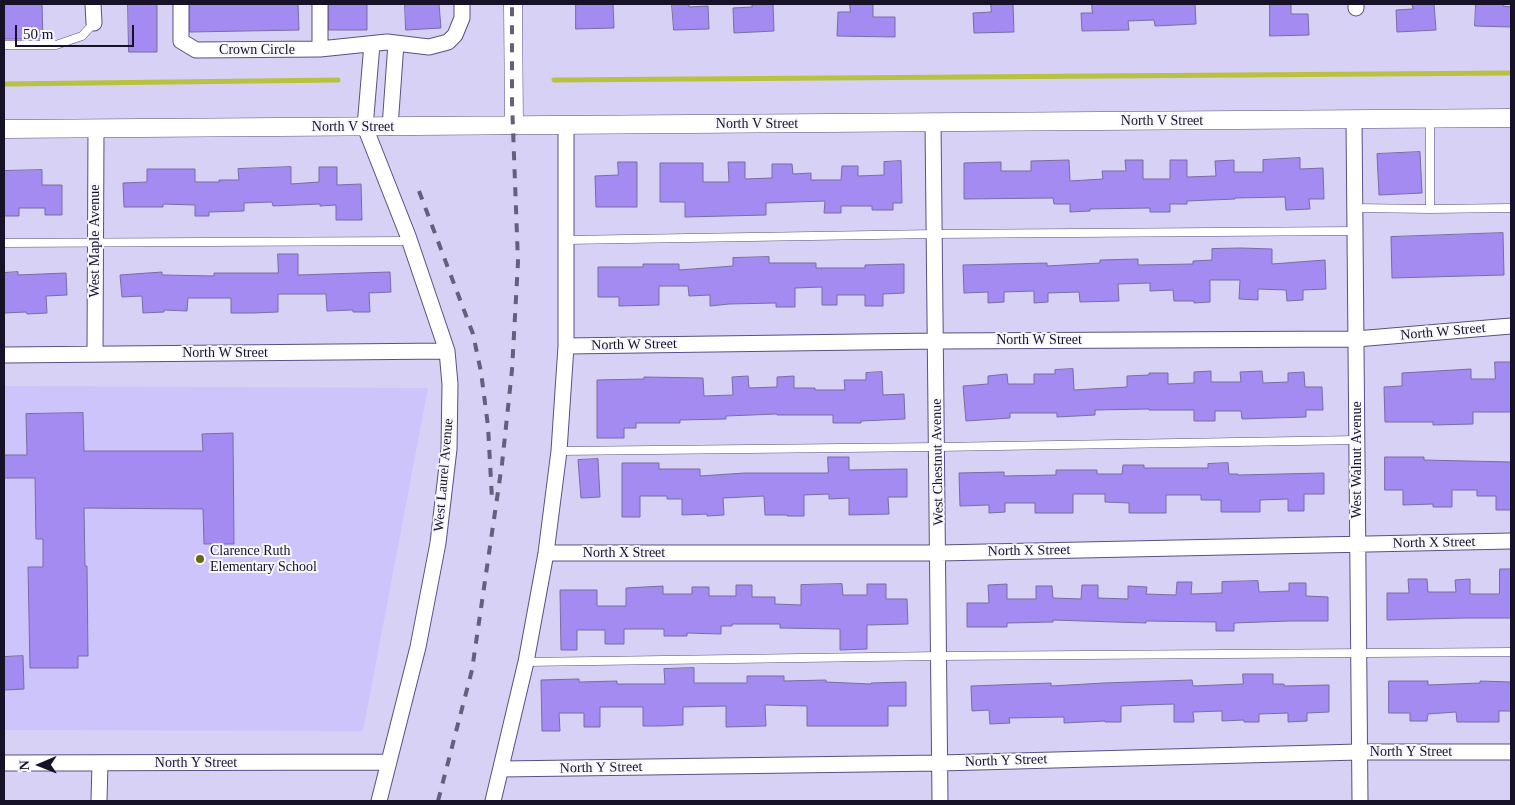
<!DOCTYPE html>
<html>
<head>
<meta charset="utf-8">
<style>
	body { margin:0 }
	#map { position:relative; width:1515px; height:805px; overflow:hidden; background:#d7d1f6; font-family:"Times New Roman",serif }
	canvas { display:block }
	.frame { position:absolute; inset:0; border:5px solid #171228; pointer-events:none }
	.north { position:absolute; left:15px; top:740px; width:50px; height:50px; -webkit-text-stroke:4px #f7f6fd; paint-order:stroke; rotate:269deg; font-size:14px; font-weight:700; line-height:20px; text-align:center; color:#171228 }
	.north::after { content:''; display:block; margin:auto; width:18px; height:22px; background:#171228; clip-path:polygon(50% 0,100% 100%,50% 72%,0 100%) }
	.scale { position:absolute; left:15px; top:25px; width:119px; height:22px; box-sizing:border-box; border:2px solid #171228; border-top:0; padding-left:6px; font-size:15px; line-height:18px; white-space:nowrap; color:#171228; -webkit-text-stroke:4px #f7f6fd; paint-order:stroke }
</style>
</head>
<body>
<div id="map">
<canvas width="1515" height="805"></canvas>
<div class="frame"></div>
<div class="north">N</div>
<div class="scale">50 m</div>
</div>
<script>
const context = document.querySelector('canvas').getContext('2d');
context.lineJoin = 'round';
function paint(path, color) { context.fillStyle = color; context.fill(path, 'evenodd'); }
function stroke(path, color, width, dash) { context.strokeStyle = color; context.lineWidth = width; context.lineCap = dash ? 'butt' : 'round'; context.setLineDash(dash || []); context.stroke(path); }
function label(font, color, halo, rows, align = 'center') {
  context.font = font + ' "Times New Roman",serif'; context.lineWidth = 4; context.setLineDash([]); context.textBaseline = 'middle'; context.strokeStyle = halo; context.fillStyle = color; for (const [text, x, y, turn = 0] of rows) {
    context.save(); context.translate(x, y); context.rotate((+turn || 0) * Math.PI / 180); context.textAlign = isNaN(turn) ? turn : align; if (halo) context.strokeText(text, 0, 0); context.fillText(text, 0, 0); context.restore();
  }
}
paint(new Path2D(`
	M4 386 428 388 363 731 4 730Z`), '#cec4fc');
stroke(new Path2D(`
	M554 80 1511 73
	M4 84 338 80`), '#b9c140', 5);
const building = new Path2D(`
	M4 4H42L43 39H5Z
	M128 4H157V52H129Z
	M190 4H298L299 30 190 32Z
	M329 4H367V30H329Z
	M405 4H439L441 28 406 30Z
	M576 4H613L614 28 576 29Z
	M672 4H689V7L708 6 709 29 674 30Z
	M752 4H773L774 31 734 33 733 8 752 7Z
	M850 4H873V17H895V37L837 36 838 12H850Z
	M991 4H1013L1014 32 974 33 973 13 991 12Z
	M1092 4H1195L1196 24 1155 26 1154 20 1128 21 1129 30 1082 31 1081 13H1092Z
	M1270 4H1291V14H1308L1309 35 1270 36Z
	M1412 4H1434L1436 30 1397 32 1396 10 1413 9Z
	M1476 4H1503V6L1511 7V27L1475 26Z
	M1420 152 1422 193 1379 195 1377 154Z
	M1300 158V169L1323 168 1324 199H1309L1310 209 1286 210 1285 197 1235 198V199L1187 201V204H1170V212H1150V208L1090 209V211L1070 212V204H1054L1053 198 964 199V163L1001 162V171H1031V161L1069 160 1070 181 1103 179 1102 171H1126L1125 160H1143V179H1170V160H1187V177L1216 176 1215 161 1234 160V172H1263V160Z
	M901 161 902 203H893V210H872V206H841V213H824L825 201 766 203V215L685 217V202H660V163H703V182H729L728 162H745V179L772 178V164H792L793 174 811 173V180H841L842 166H858V176L884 175V162Z
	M618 162H637V207H596L595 176 618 175Z
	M291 167V184L319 182V167H337V185L361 184 362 220H336V205L320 206V204L273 206 272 202 244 203V211L209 212V216H195V205L163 204V207H124L123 183 147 182V169H195V182H219V180H239L238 169Z
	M42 170V185H62V215H45V208H19V216H4V171Z
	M1503 233 1504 275 1392 278 1391 237Z
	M1241 248 1272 249V264L1325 260 1326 289 1303 290V300L1287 301 1286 290 1258 289V300L1239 299 1240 280H1210V302L1194 303V301H1174L1173 290 1150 291V283L1118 284 1119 301 1080 302 1079 292 1048 293V302L1034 303V291L1004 292V302L988 303V292L964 293 963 265 1047 263V266L1100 263V260L1138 259V265L1193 264V261L1212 260V249Z
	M278 254H298V275L390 272 391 292 369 293 370 312H353V310L327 311 326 294H278V312L254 313H231V298H188L187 311 164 310V312L143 313 142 296 122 297 120 275 162 272V275L214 276V273H278Z
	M769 257V263H816V268H865V265L904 264V293L883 294V306H865V295H837V305H822V287L795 288V307H776V303L729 304 710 306V295L689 296 688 286H659V305L619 306V297H598V267H643V264H679V270L733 266V258Z
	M18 272V275L66 273 67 295 46 296 47 313 27 314 26 312 4 313V273Z
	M1495 362H1511V412H1473V424L1433 425V422H1385L1384 387 1402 386V373L1471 369V379H1495Z
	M1073 369 1074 390 1127 387V376L1149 375V373H1168V384L1194 383V372L1211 371V382H1241L1240 372 1262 371 1263 383 1288 382V373L1304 372 1305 387H1322L1323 410H1306V417L1242 419 1241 411H1215V421H1194V410H1149V409L1095 410V415L1057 417V413H1010V418L966 421 963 386 988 384V376L1007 374 1008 384H1034V374H1055V370Z
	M882 372 883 395 904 394 905 419 861 421V423H833V415H777V414L726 416V419L680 420V423H636V428H624V438H597V380L644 379V377L703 378 704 396 733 395 732 377 748 376 749 388 777 387V377L794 376V388H815V390H845L844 380H866V373Z
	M83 413 84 451H203L202 434 233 433 234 544H204L203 509 84 508 85 566H87L88 656H78V668H30L28 567H43V539H36L35 478H4V455H27L26 414Z
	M828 457H849V470L907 469V497H888L889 514 849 515V498L829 499V494L804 495V516H787V515H765L764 496 723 498 724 515 707 516V514L682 515V499H667V496H640V517H622V463H659V469H700V476L745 473H828Z
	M1385 457H1424V460L1511 462V510H1496V496H1477V490H1452V507H1433V504L1403 505V490H1385Z
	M598 459 600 497 581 498 578 460Z
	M1228 463 1229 474H1238V475L1324 473V494H1304V511H1288V499L1260 500V512H1221V500H1201V495H1166V513H1129V503L1105 502V494H1073V513H1035V503H1005V512L989 513V505L960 506 959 473 1004 472V476L1056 475V470H1097V474H1122L1123 465H1144V468H1208V464Z
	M1500 569H1511V618H1465L1387 620V593H1409L1408 579H1427L1428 592H1456L1455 580 1470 579V594H1499Z
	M1258 581 1259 592 1289 591V583H1306V596L1328 597V621H1289L1234 623V631H1216V622L1146 621V623L1053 620V622L1007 623V627H967V603H989L988 585 1007 584V599H1036V586H1052L1053 598 1081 599 1082 585H1098V598L1128 599V586L1147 587 1146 594 1176 595 1177 582H1192L1191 594 1222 593V582Z
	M842 584 843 595H867V584H886V599H907L908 624 867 625V649L840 650V629L780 628V624H732V626H721V634L687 633V636H664V629H624V644H605V630H577V650H561L560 590H597V606H626V588L663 586V594H692V587H709V596H736V585H752V597H775V604L801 605V585Z
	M23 656 24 689 4 690V657Z
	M694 668V683H747V676H784V681L826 680V682L871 684V683L906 682V706H888V726H807V706L765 705 766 726 726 727V706L683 707V725L661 726H643V707H600V727H584V713H559L560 731H542L541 680 579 679V682L617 681V684H665L664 669Z
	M1243 674H1273V684H1284V686L1329 685V712L1307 713V721L1288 722V713L1259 714V722H1244V720L1222 721V711L1193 712 1194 722H1174V704L1144 705 1121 706V722H1105V721L1064 723V717L1009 718 1010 723 990 724 989 710 972 711 971 686 1051 683V686L1104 683 1192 680 1193 686 1243 684Z
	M1389 681H1428V685L1480 683V681L1511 682V711H1499V722H1457L1456 712 1428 714 1427 721H1410V713H1389Z`);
paint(building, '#a38bf2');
stroke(building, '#786ca5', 1);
const service = new Path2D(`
	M4 45H56L82 36 94 23
	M1430 118V209L1511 208
	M1355 208 1430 209
	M566 240 935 234 1355 231
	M4 243 410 241
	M559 451 938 447 1357 440
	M526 662 940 656 1511 652`);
const minor = new Path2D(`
	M93 4 94 23
	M181 4V41L196 50 320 49 387 42 429 47 448 42 455 35 462 18V4
	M320 4V49
	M1356 4V8
	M372 44 365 127 408 236 447 351 450 384 449 449 438 543 418 647 379 801
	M1354 119 1360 801
	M933 122 940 801
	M390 127 396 43
	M566 346 936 341 1356 339 1511 326
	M95 354 96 129
	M4 355 447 351
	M546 553H939L1511 541
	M4 763 389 762
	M501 769 940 763 1359 752H1511
	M99 801 100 763
	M493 801 526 662 546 553 559 451 566 346V125`);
const tertiary = new Path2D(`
	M513 4 514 126
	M4 129 1511 118`);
stroke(service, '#5b4f85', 9);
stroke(minor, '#5b4f85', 17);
stroke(tertiary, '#5b4f85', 19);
stroke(service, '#fff', 8);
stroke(minor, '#fff', 15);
stroke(tertiary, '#fff', 18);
stroke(new Path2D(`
	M419 191 473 334 481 372 488 426 492 499
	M438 801 472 670 502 464 512 370 518 262 512 102V4`), '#645f7b', 4, [9, 9]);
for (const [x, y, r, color] of [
	[200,559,5,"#666b0c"]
]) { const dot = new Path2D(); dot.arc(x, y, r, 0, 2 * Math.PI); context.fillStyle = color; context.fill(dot); stroke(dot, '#f7f6fd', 2); }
label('14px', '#171228', '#f7f6fd', [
	["Crown Circle",257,50],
	["North V Street",1162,121],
	["North V Street",757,124],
	["North V Street",353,127],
	["West Maple Avenue",95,241,-90],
	["North W Street",1443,332,-5],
	["North W Street",1039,340],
	["North W Street",634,345,-1],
	["North W Street",225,353],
	["West Walnut Avenue",1357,460,-90],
	["West Chestnut Avenue",938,462,-91],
	["West Laurel Avenue",444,475,-85],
	["North X Street",1434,543,-1],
	["North X Street",1029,551,-1],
	["North X Street",624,553],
	["North Y Street",1411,752],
	["North Y Street",1006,761,-2],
	["North Y Street",196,763],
	["North Y Street",601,768,-1]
]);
label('14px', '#171228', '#f7f6fd', [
	["Clarence Ruth",210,551],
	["Elementary School",210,567]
], 'left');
</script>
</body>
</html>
